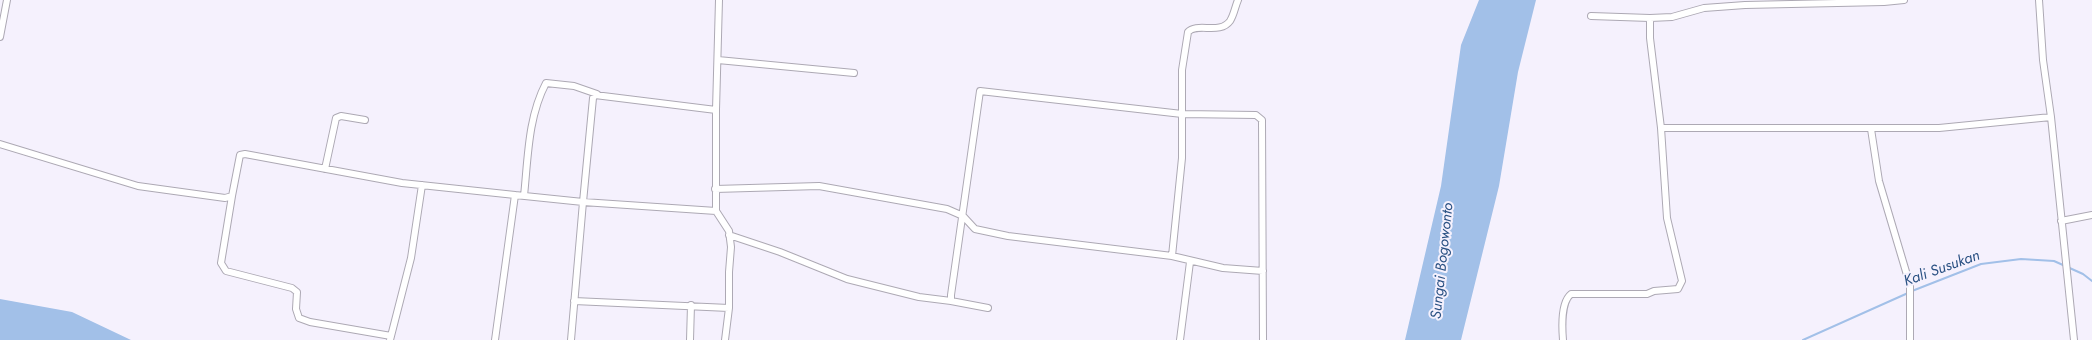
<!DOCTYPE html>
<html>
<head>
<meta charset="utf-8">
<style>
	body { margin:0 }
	canvas { display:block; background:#f5f1fd }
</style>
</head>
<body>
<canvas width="2092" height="340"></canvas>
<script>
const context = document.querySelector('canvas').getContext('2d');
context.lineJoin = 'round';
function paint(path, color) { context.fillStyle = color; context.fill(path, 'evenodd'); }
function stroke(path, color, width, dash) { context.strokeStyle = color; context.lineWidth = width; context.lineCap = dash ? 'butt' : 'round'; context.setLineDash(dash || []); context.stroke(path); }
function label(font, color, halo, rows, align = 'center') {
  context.font = font + ' Jost,sans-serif'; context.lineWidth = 4; context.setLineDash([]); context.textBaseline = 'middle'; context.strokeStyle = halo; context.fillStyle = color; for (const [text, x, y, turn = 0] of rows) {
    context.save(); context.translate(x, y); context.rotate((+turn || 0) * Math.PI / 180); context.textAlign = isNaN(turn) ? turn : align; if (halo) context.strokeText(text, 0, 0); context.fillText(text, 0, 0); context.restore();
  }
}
paint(new Path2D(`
	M1479 0H1536L1518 72 1499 186 1461 340H1405L1441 186 1461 45Z
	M0 299 72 312 131 340H0Z`), '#a2c0e8');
stroke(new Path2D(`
	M1912 291 1981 264 2021 259 2054 261 2083 274 2092 281
	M1803 340 1908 293`), '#a2c0e8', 2);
const minor = new Path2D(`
	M1238 0C1235 7 1234 15 1230 21 1220 35 1197 22 1188 32L1182 70V114L1256 115 1262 120 1263 340
	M2039 0 2043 60 2051 117 2074 340
	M1591 16 1650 18
	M0 37 7 0
	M718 60 854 73
	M1661 128H1939L2051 117
	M1871 129 1879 181 1910 285V340
	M0 144 138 186 225 198 232 196 240 155 245 154 402 183 515 195
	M325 169 336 118 341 116 365 120
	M715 189 819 186 947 209 963 216 975 229 1008 236 1172 256 1223 268 1263 271
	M232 196 221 263 226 271 292 288 297 292 296 309 299 318 310 322 391 336
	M524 196C528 158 528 117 546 83L574 86 597 94
	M716 211 729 231 731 247 729 272V308L725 340
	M2061 221 2092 215
	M729 235 780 252 847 279 919 297 951 301
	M574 301 729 308
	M988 308 951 301V295L980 91 1182 114V158L1172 256
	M390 340 411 258 422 185
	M495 340 515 195 583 202 593 98 595 95 716 110 719 0
	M571 340 583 202 716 211V110
	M690 340 691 305
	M1180 340 1190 262
	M1563 340C1562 328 1561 302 1571 294H1647L1654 291 1678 289 1682 281 1667 218 1661 128 1650 38V18L1672 17 1704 8 1745 5 1884 2 1904 0`);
stroke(minor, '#ada9b4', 8);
stroke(minor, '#fff', 6);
label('italic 15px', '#2a5183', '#f5f1fd', [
	["Sungai Bogowonto",1443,261,-84],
	["Kali Susukan",1942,269,-20]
]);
</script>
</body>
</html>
